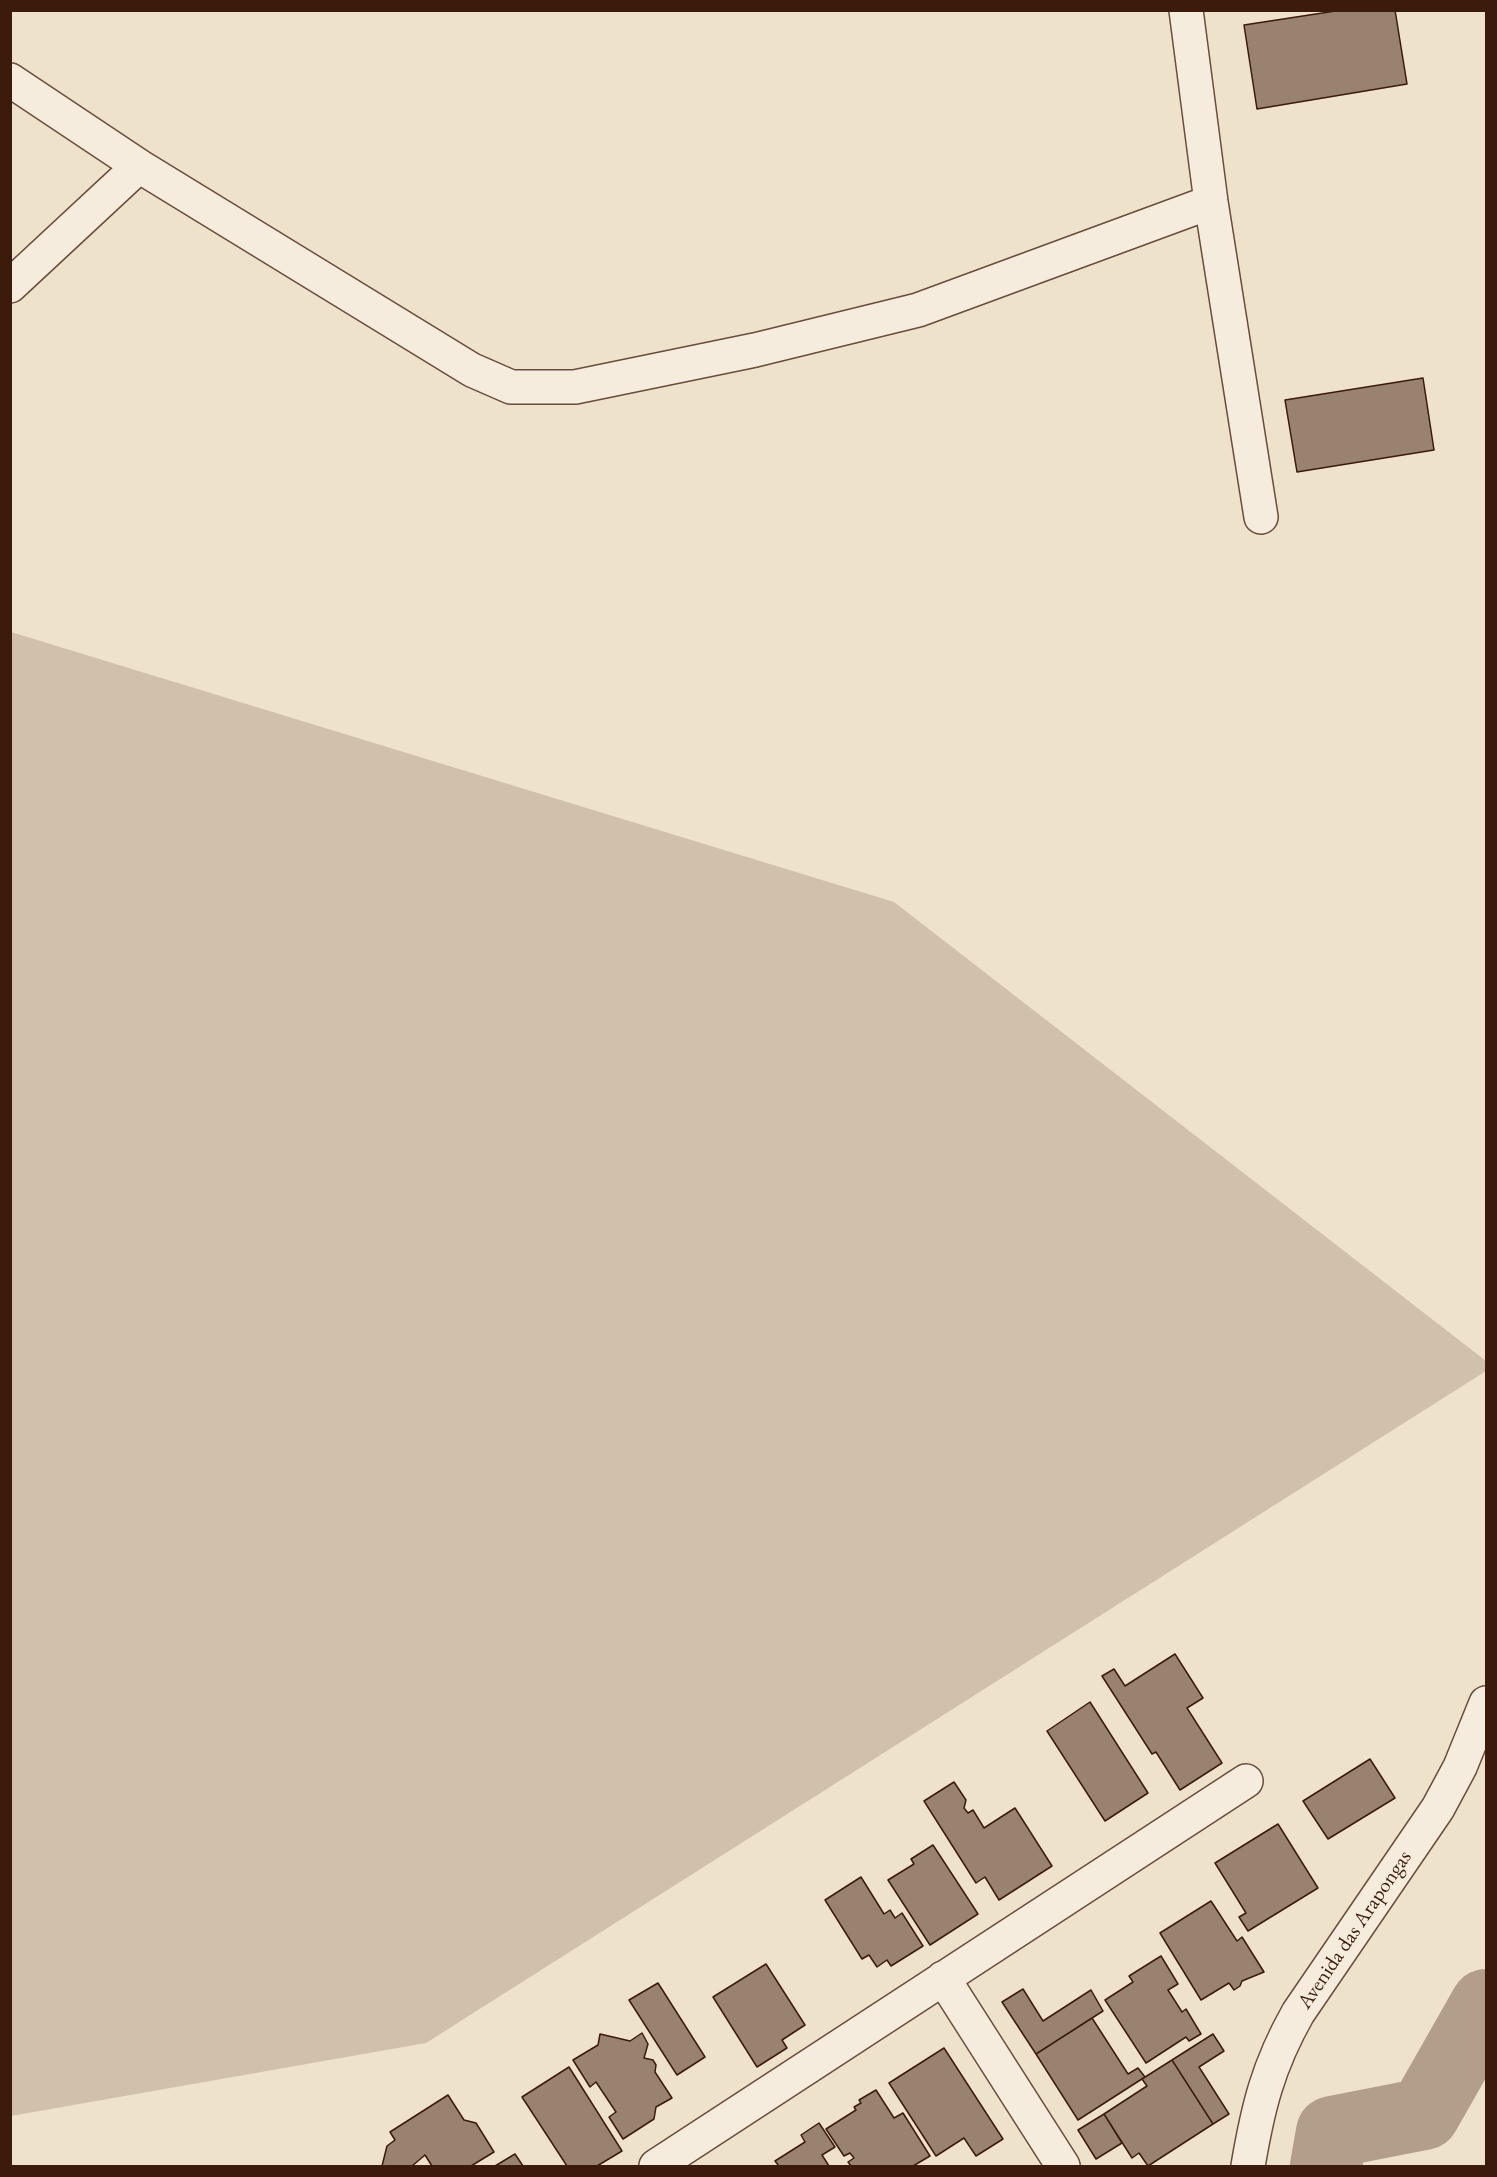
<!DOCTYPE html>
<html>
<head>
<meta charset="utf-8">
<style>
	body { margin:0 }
	#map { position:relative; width:1497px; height:2177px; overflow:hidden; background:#efe2ca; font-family:"EB Garamond",serif }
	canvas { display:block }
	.frame { position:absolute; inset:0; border:12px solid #3c1a0c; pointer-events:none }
</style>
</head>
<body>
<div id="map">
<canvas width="1497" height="2177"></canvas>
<div class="frame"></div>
</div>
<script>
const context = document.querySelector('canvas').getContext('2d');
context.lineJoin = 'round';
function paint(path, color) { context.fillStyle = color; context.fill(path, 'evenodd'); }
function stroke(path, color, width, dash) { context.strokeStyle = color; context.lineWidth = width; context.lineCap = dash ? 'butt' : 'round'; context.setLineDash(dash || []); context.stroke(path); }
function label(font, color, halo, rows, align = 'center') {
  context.font = font + ' "EB Garamond",serif'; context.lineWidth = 4.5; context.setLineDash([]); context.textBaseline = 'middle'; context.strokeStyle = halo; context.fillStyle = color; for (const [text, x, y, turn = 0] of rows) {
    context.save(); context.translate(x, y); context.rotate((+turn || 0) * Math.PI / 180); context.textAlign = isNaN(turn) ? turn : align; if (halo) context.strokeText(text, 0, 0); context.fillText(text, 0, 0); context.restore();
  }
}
paint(new Path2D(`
	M11 632 894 902 1486 1361V1371L426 2043 11 2116Z`), '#d1c0aa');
stroke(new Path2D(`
	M1326 2166 1332 2132 1424 2114 1486 2005`), '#b29e89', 72);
const building = new Path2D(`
	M1342 10H1395L1407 84 1257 109 1244 25Z
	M1423 378 1434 450 1297 472 1285 400Z
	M1175 1654 1203 1698 1187 1708 1222 1763 1180 1790 1156 1752 1152 1754 1102 1676 1114 1669 1125 1686Z
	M1090 1702 1148 1793 1105 1821 1047 1731Z
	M1370 1759 1395 1798 1328 1839 1303 1801Z
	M954 1782 966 1800 964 1808 968 1813 973 1810 984 1828 1015 1808 1052 1866 999 1900 985 1877 976 1883 924 1801Z
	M1278 1824 1318 1888 1248 1931 1239 1917 1246 1913 1215 1863Z
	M933 1845 978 1914 930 1945 888 1880 914 1864 911 1859Z
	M861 1877 884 1914 890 1910 895 1918 902 1913 923 1946 891 1966 887 1960 877 1967 869 1955 862 1959 825 1900Z
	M1211 1901 1237 1941 1242 1937 1264 1972 1242 1981 1240 1986 1234 1990 1229 1983 1201 2000 1160 1933Z
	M1161 1956 1178 1984 1168 1990 1182 2012 1186 2009 1201 2034 1189 2041 1186 2037 1146 2063 1105 2000 1133 1982 1129 1976Z
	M766 1964 805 2025 782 2040 787 2048 757 2067 713 1997Z
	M658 1983 705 2057 677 2075 629 2000Z
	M1023 1989 1043 2021 1091 1990 1103 2011 1036 2054 1002 2002Z
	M1092 2018 1128 2074 1138 2068 1145 2077 1078 2120 1036 2054Z
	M642 2033 648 2044 644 2058 653 2060 656 2065 655 2072 672 2098 656 2107 654 2119 623 2139 609 2117 616 2112 596 2082 590 2087 573 2060 598 2045 600 2034 630 2041Z
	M1213 2034 1224 2051 1199 2067 1229 2114 1213 2124 1172 2060Z
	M944 2048 1003 2139 976 2156 964 2138 936 2156 889 2083Z
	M1172 2060 1213 2124 1148 2166 1139 2153 1132 2158 1104 2114 1147 2086 1142 2079Z
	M569 2067 622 2151 597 2166H567L522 2097Z
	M876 2090 894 2118 903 2113 930 2156 913 2166H851L848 2162 854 2158 850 2153 844 2156 826 2129 856 2110 854 2107 861 2103 859 2100Z
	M448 2095 464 2120 476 2123 494 2152 471 2166H432L425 2155 412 2166H382L387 2146 395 2140 390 2132Z
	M1104 2114 1122 2143 1096 2159 1078 2130Z
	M819 2123 835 2147 822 2155 829 2166H779L775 2161 805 2142 801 2135Z
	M515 2154 523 2166H495Z`);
paint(building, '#99826f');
stroke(building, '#3c1a0c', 1.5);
const minor = new Path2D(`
	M1186 10 1211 202 1261 517
	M10 80 139 166 472 370 511 387H575L755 350 918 310 1211 202
	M10 286 139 166
	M943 1978 1063 2166
	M656 2166 1246 1781
	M1248 2166C1258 2107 1268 2066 1298 2013L1438 1808 1460 1767 1486 1703`);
stroke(minor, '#694c3c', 36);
stroke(minor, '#f5ecdd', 33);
label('21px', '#3c1a0c', '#f5ecdd', [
	["Avenida das Arapongas",1355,1930,-56]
]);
</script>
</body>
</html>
